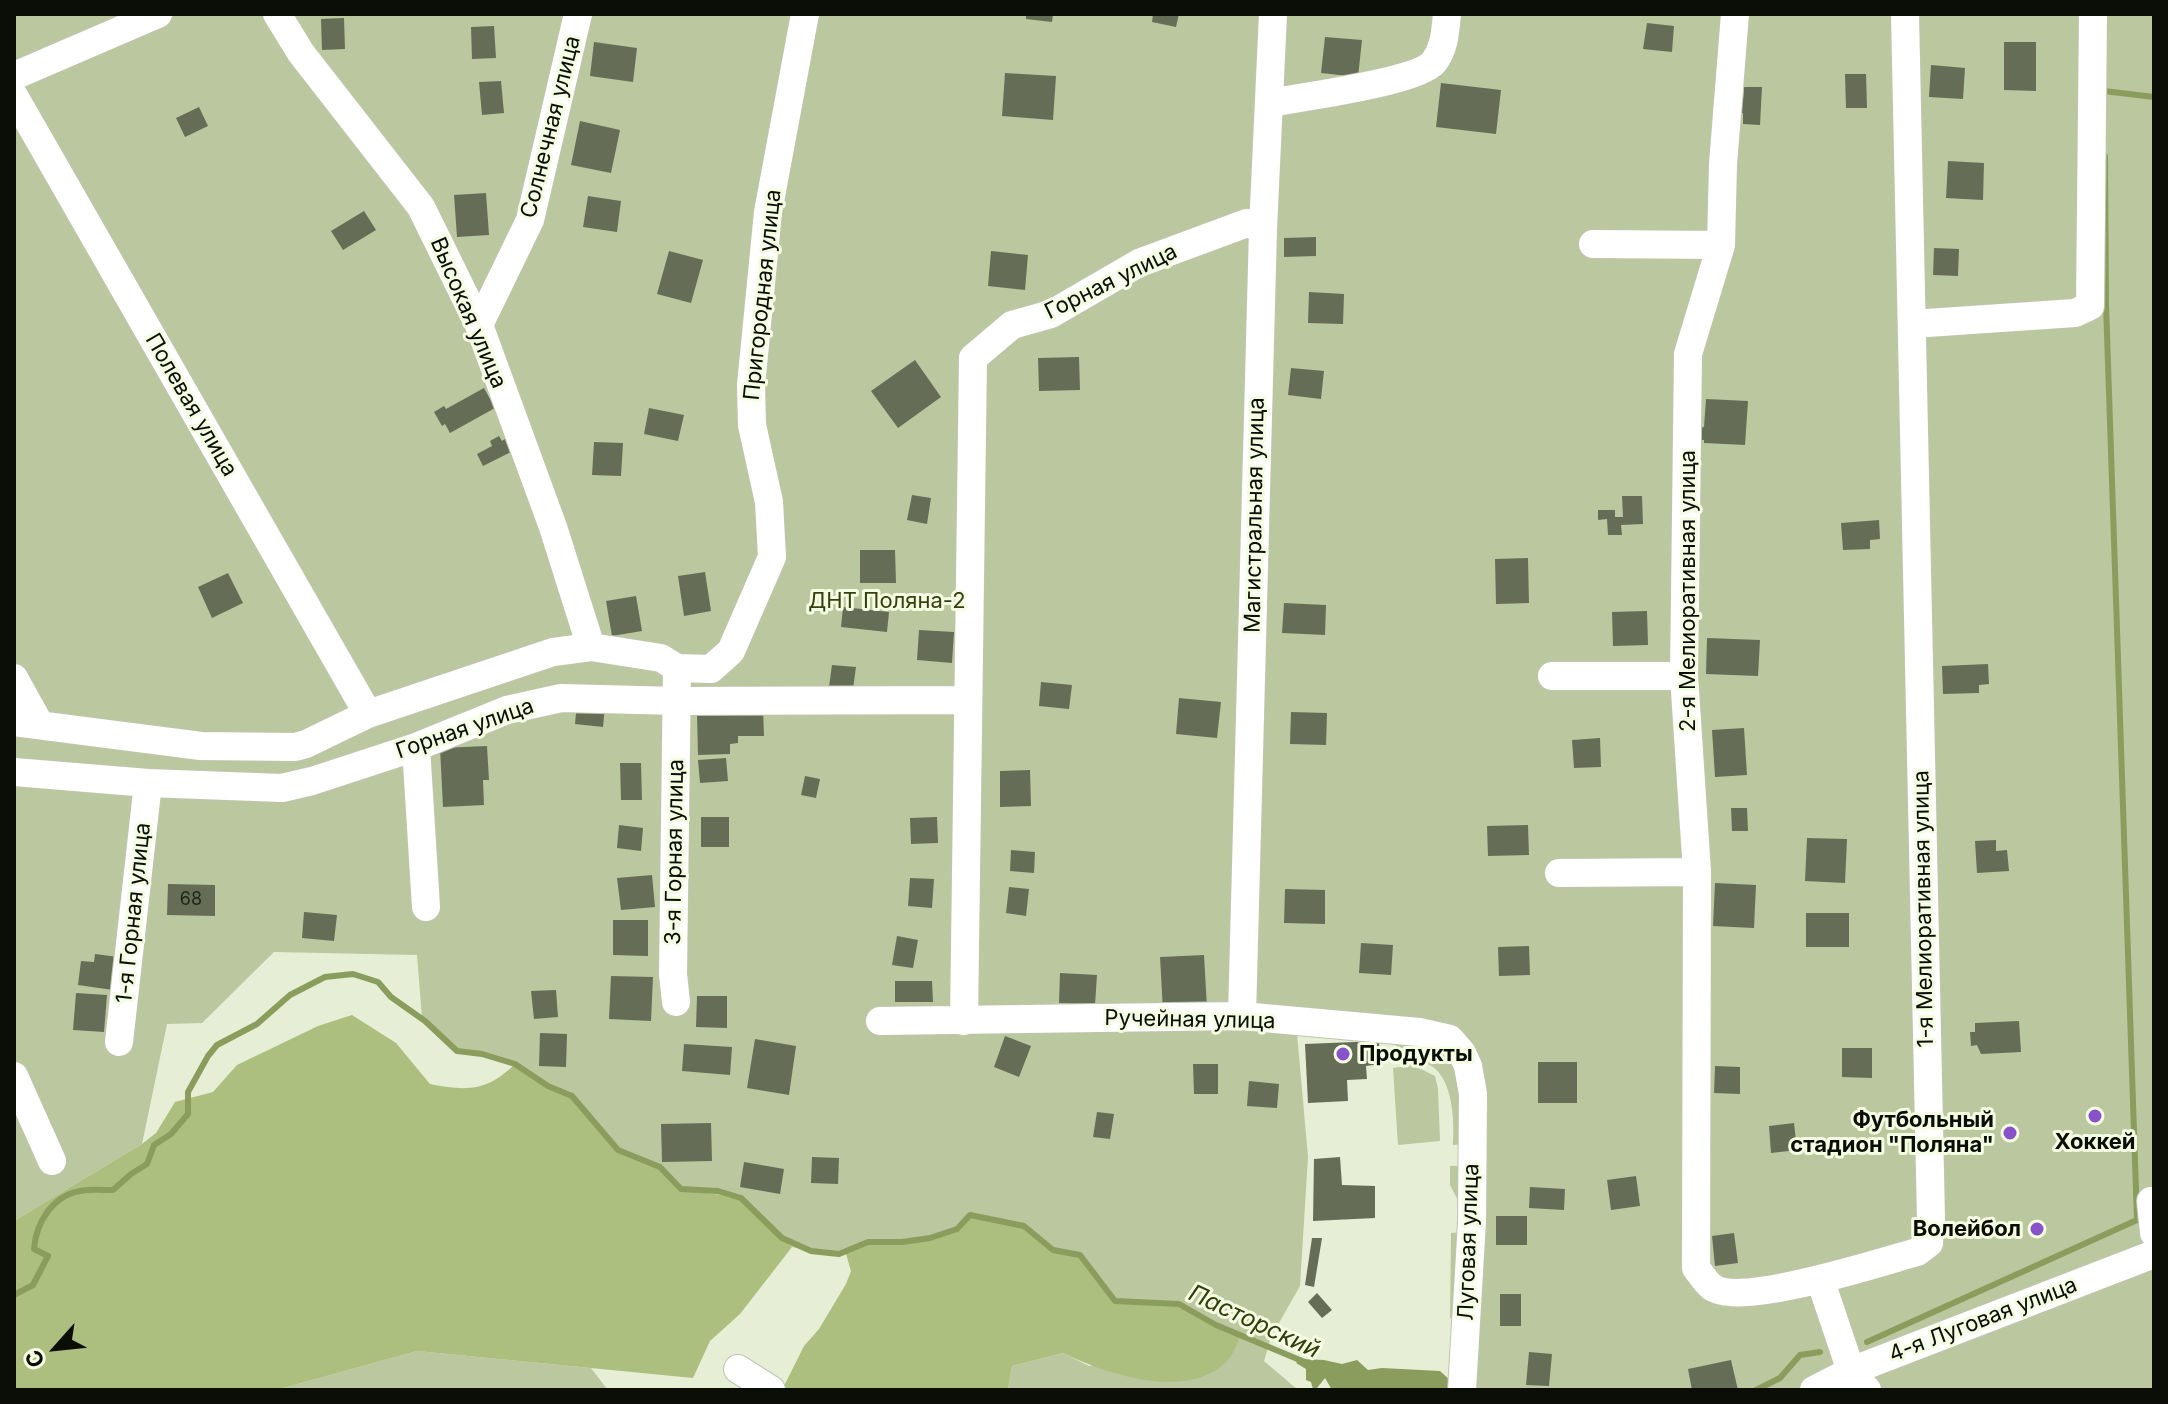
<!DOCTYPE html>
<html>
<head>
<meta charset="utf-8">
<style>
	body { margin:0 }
	#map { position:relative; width:2168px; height:1404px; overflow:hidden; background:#e6eed5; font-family:Inter,sans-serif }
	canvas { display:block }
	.frame { position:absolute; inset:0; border:16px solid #0b0e06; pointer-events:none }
	.north { position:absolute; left:16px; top:1308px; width:80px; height:80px; -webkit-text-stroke:6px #f4fce2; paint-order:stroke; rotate:243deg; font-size:22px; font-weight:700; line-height:32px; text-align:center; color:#0b0e06 }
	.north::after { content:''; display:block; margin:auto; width:28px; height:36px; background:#0b0e06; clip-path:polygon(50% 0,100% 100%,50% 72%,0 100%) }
</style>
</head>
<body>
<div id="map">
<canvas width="2168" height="1404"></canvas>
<div class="frame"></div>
<div class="north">С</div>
</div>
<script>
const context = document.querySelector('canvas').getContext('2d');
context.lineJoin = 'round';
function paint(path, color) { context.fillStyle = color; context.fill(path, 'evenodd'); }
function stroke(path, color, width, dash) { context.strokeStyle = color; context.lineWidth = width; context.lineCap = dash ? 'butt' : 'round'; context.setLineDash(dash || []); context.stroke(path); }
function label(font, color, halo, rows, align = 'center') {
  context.font = font + ' Inter,sans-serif'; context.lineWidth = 6; context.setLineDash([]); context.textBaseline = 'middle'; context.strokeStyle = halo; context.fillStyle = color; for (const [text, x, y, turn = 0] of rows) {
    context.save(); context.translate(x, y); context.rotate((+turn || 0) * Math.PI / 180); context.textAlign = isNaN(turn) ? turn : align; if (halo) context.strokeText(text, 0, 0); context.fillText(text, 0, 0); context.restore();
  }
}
paint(new Path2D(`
	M14 14H2154V1390H1462L1467 1319 1450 1318 1451 1233 1474 1231 1450 1185V1166L1474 1165 1473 1143 1453 1145C1455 1121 1453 1070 1424 1063L1428 1049 1396 1048 1394 1029 1296 1022 1308 1157 1300 1286 1271 1337 1264 1361 1298 1390H1008L1012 1366 1063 1353 1089 1366 1241 1335 1179 1304 1115 1301 1080 1255 1056 1251 1024 1226 957 1229 899 1242H868L846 1254 811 1251 792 1247 741 1198 681 1189 660 1167 618 1150 572 1096 545 1084 515 1064 457 1051 422 1018 417 955 274 952 202 1023 167 1024 142 1144 14 1221Z
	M1413 1065 1435 1076 1438 1089 1440 1141 1398 1145 1393 1068Z
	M417 1351 591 1368 607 1389 615 1390H276Z`), '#bbc79e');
paint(new Path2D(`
	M352 1015 396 1043 430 1084C467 1091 486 1092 515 1064L545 1084 572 1096 618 1150 660 1167 681 1189 741 1198 792 1247 740 1314 710 1341 693 1378 417 1351 276 1390H14V1221L142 1144 156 1133 175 1102 213 1092 237 1065 318 1026Z
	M970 1215 1024 1226 1056 1251 1080 1255 1115 1301 1179 1304 1241 1335C1237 1343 1233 1356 1226 1362 1187 1401 1106 1374 1063 1353L1012 1366 1008 1390H782L804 1346 819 1329 846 1284 851 1271 846 1254 868 1242H899L957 1229Z`), '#acbf7e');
paint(new Path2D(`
	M1301 1359 1324 1360 1342 1364 1357 1360 1368 1370 1382 1368 1440 1371 1451 1381 1449 1390H1332L1325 1378 1317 1388 1313 1389 1311 1382 1306 1380V1369L1296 1363Z`), '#8b9d5d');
stroke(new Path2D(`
	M2104 97V91L2154 97
	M14 1295 33 1285 48 1256 34 1249C36 1223 52 1196 80 1191 90 1189 102 1190 113 1190L131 1174 147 1164 154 1145 171 1134 188 1114V1092L208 1056 217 1045 257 1024 290 995 325 977 353 974 378 982 391 997 425 1021 457 1051 482 1054 515 1064 548 1086 572 1096 618 1150 660 1167 681 1189 718 1191 741 1198 782 1238 811 1251 839 1254 868 1242H902L930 1238 957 1229 970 1215 1024 1226 1053 1250 1080 1255 1115 1301 1179 1304 1216 1325 1307 1363
	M1867 1342 2137 1220 2106 304 2105 156
	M1756 1390 1780 1378 1800 1355 1820 1352`), '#8b9d5d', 6);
paint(new Path2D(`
	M1026 14H1053L1052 22 1026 19Z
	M1153 14H1179L1176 27 1152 22Z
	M344 18 345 49 322 50 321 19Z
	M1647 23 1674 26 1672 52 1643 49Z
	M494 26 496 58 472 59 471 27Z
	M1325 37 1362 40 1358 77 1321 73Z
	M594 42 637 48 633 82 590 76Z
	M2004 42H2036V91L2004 90Z
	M1931 65 1965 68 1963 99 1929 97Z
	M1005 73 1056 76 1053 120 1002 116Z
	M1845 74H1866L1867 108H1846Z
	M501 81 504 113 482 115 479 82Z
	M1441 83 1501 90 1496 134 1436 127Z
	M1744 87H1762L1760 125 1743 124V113H1732L1733 98 1743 99Z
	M199 107 208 126 185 137 176 118Z
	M580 121 620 130 611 173 571 165Z
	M1948 161 1984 163 1983 200 1946 198Z
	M486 193 489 235 457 237 454 195Z
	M588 196 621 201 617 232 583 227Z
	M364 211 376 230 343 250 331 231Z
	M1316 237V256L1284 257V238Z
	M1934 248 1959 249 1958 276 1933 275Z
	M669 251 703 260 691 303 657 294Z
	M991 251 1028 255 1025 290 988 286Z
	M1309 292 1344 294 1343 324 1308 323Z
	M1079 357 1080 390 1039 391 1038 358Z
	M915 360 941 397 898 428 871 391Z
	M1291 368 1324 371 1321 399 1288 395Z
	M484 388 495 408 450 433 445 424 442 426 434 412 444 406 446 409Z
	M1706 399 1748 401 1745 445 1704 443V440L1694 439V429L1704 427Z
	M649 408 684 415 678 441 644 434Z
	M499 436 502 441 505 439 511 452 483 466 477 454 492 446 490 441Z
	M594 442 623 443 621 476 592 475Z
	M912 495 931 498 927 524 907 520Z
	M1622 496H1642L1643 524 1621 525 1622 535H1608L1607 519 1598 520V510H1615V517H1623Z
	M1879 520 1880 539 1870 540V549L1843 550 1841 523Z
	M860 550H895L896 583H860Z
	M1528 558 1529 603 1496 604 1495 559Z
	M705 572 711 611 684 616 678 576Z
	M228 573 243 603 212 618 198 587Z
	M636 596 642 631 612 636 606 601Z
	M1284 603 1326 605 1325 635 1282 633Z
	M843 607 889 612 887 632 841 627Z
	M1647 611 1648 645 1613 646 1612 612Z
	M919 630 954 632 952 663 917 660Z
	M1707 638 1760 640 1758 676 1706 674Z
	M1988 664 1989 684 1979 685V693L1943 694 1942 666Z
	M832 665 856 667 853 689 829 687Z
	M1041 682 1072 685 1069 709 1039 706Z
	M1179 698 1221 702 1217 738 1176 734Z
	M577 703 605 706 603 727 575 724Z
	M763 709 764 736H738V743L730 744V754L698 755 697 715Z
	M1291 712 1327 713 1326 745 1290 744Z
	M1744 728 1747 775 1715 777 1712 730Z
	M1600 738 1601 767 1574 768 1572 740Z
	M487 746 489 780H483L484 805 443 807 440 748Z
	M726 758 728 781 700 783 698 760Z
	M620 763H641L642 800H621Z
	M1030 770 1031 806 1000 807V771Z
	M805 776 820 779 816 798 801 795Z
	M1731 808H1747L1748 831H1732Z
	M701 817H729V847H701Z
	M937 817 938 843 911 844 910 818Z
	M619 825 643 828 641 851 617 848Z
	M1528 825 1529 855 1488 856 1487 826Z
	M1807 838 1847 839 1845 883 1805 881Z
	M1996 840V851L2007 850 2009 871 1977 873 1975 841Z
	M1011 850 1035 852 1034 873 1010 871Z
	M652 875 655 907 621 910 617 878Z
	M910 878 934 879 932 908 908 906Z
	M1715 883 1756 885 1754 928 1713 926Z
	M168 884 215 885V916L167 915Z
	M1009 887 1029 889 1026 916 1006 913Z
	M1285 889 1325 890V924L1284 923Z
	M304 912 337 915 334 941 302 938Z
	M1806 913H1849V947H1806Z
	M613 920H648V956L613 955Z
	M897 936 918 940 913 968 892 965Z
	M1361 943 1393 945 1391 975 1359 973Z
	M1529 946 1530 975 1499 976 1498 947Z
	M95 954 118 957 113 990 78 985 81 961 94 962Z
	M1204 955 1207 1008 1163 1011 1160 957Z
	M1060 973 1097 975 1095 1005 1059 1003Z
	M611 976 653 977 651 1021 609 1019Z
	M895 981H932L933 1002H895Z
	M556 990 558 1017 534 1019 531 991Z
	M76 993 107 995 104 1032 73 1030Z
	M697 996H727V1028L696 1027Z
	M2019 1021 2021 1052 1981 1054 1977 1045 1971 1046 1970 1032H1975V1023Z
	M540 1033 567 1034 566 1067 539 1066Z
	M1005 1036 1031 1046 1019 1077 994 1067Z
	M755 1039 796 1046 789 1095 747 1088Z
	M1379 1041 1380 1064 1366 1066 1367 1079 1347 1080 1348 1101 1308 1103 1305 1044Z
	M684 1044 732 1047 730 1075 682 1071Z
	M1842 1048H1872V1078L1842 1077Z
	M1538 1062H1577V1103H1538Z
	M1193 1064H1218V1094H1194Z
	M1715 1066 1740 1067V1094L1714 1093Z
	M1249 1081 1279 1084 1277 1108 1247 1106Z
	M1097 1112 1114 1114 1110 1139 1093 1137Z
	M711 1123 712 1161 662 1162 661 1124Z
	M1794 1123 1797 1150 1771 1153 1769 1126Z
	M812 1157 839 1158 838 1184 811 1183Z
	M1340 1157 1342 1185 1375 1186V1218L1313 1221 1314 1159Z
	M744 1162 784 1169 780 1194 740 1187Z
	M1636 1176 1640 1206 1611 1210 1607 1180Z
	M1530 1187 1565 1189 1564 1210 1529 1208Z
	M1496 1216H1527V1245H1496Z
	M1734 1233 1738 1263 1715 1266 1712 1236Z
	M1312 1238H1322L1314 1287 1305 1285Z
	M1317 1293 1332 1310 1322 1318 1308 1302Z
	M1500 1294H1521V1326H1500Z
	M1529 1352 1552 1354 1549 1386 1526 1385Z
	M1731 1360 1738 1390H1692L1688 1369Z`), '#666d57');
const minor = new Path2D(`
	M277 14 301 53 421 207 479 325 553 527 591 647
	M1735 14 1723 164 1721 245 1688 354 1684 676 1697 872 1696 1268C1701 1274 1706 1283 1712 1287 1741 1308 1880 1262 1917 1252L1929 1243 1931 1219 1905 14
	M14 76 158 14
	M14 96 368 714
	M1270 103C1301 97 1418 82 1434 62 1445 47 1445 32 1447 14
	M1593 244 1721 245
	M1912 324 2075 313 2090 306 2093 14
	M479 325 530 220 578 14
	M677 668 711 669 731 651 772 557 769 502 752 425 751 385 768 212 805 14
	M1552 676H1684
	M14 678 39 723
	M14 722 201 746 295 747 306 744 368 714 553 652 591 647 661 658 677 668 673 974 676 1002
	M416 747 426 907
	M14 772 148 783 282 788 312 781 416 747 507 710 561 698 678 701 968 700
	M1559 873 1697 872
	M1242 1016 1263 229 1273 14
	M880 1021 1242 1016 1419 1032 1450 1039 1462 1053 1468 1066 1473 1094 1472 1221 1462 1390
	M964 1021 973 358 1012 325 1051 314 1139 263 1247 223 1263 229
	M119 1042 148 783
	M14 1076 52 1161
	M2151 1201 2154 1233
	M1820 1279 1851 1371 1867 1390
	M738 1369 771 1390
	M1814 1390 1851 1371 2154 1254`);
stroke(minor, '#bec6ae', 30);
stroke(minor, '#fff', 28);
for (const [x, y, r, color] of [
	[1343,1054,8,"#8852ca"],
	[2095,1116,8,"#8852ca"],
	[2010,1133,8,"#8852ca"],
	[2037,1229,8,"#8852ca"]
]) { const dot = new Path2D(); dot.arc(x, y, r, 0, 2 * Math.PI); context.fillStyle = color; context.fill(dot); stroke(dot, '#f4fce2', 3); }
label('18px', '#22261a', null, [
	["68",191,900]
]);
label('22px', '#0b0e06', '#f4fce2', [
	["Солнечная улица",551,127,-76],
	["Горная улица",1111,282,-26],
	["Пригородная улица",763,295,-84],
	["Высокая улица",468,313,67],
	["Полевая улица",191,405,60],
	["Магистральная улица",1255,515,-89],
	["2-я Мелиоративная улица",1688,591,-90],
	["Горная улица",465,729,-19],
	["3-я Горная улица",675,852,-89],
	["1-я Мелиоративная улица",1924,909,-91],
	["1-я Горная улица",134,913,-84],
	["Ручейная улица",1190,1020,1],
	["Луговая улица",1469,1242,-88],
	["4-я Луговая улица",1983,1320,-21]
]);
label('22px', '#34400f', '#f4fce2', [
	["ДНТ Поляна-2",887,601]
]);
label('bold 22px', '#0b0e06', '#f4fce2', [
	["Продукты",1359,1054,"left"],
	["Футбольный",1994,1120],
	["стадион \"Поляна\"",1994,1145],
	["Хоккей",2095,1142,"center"],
	["Волейбол",2021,1229]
], 'right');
label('italic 24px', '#313d0b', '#f4fce2', [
	["Пасторский",1254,1322,25]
]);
</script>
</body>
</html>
